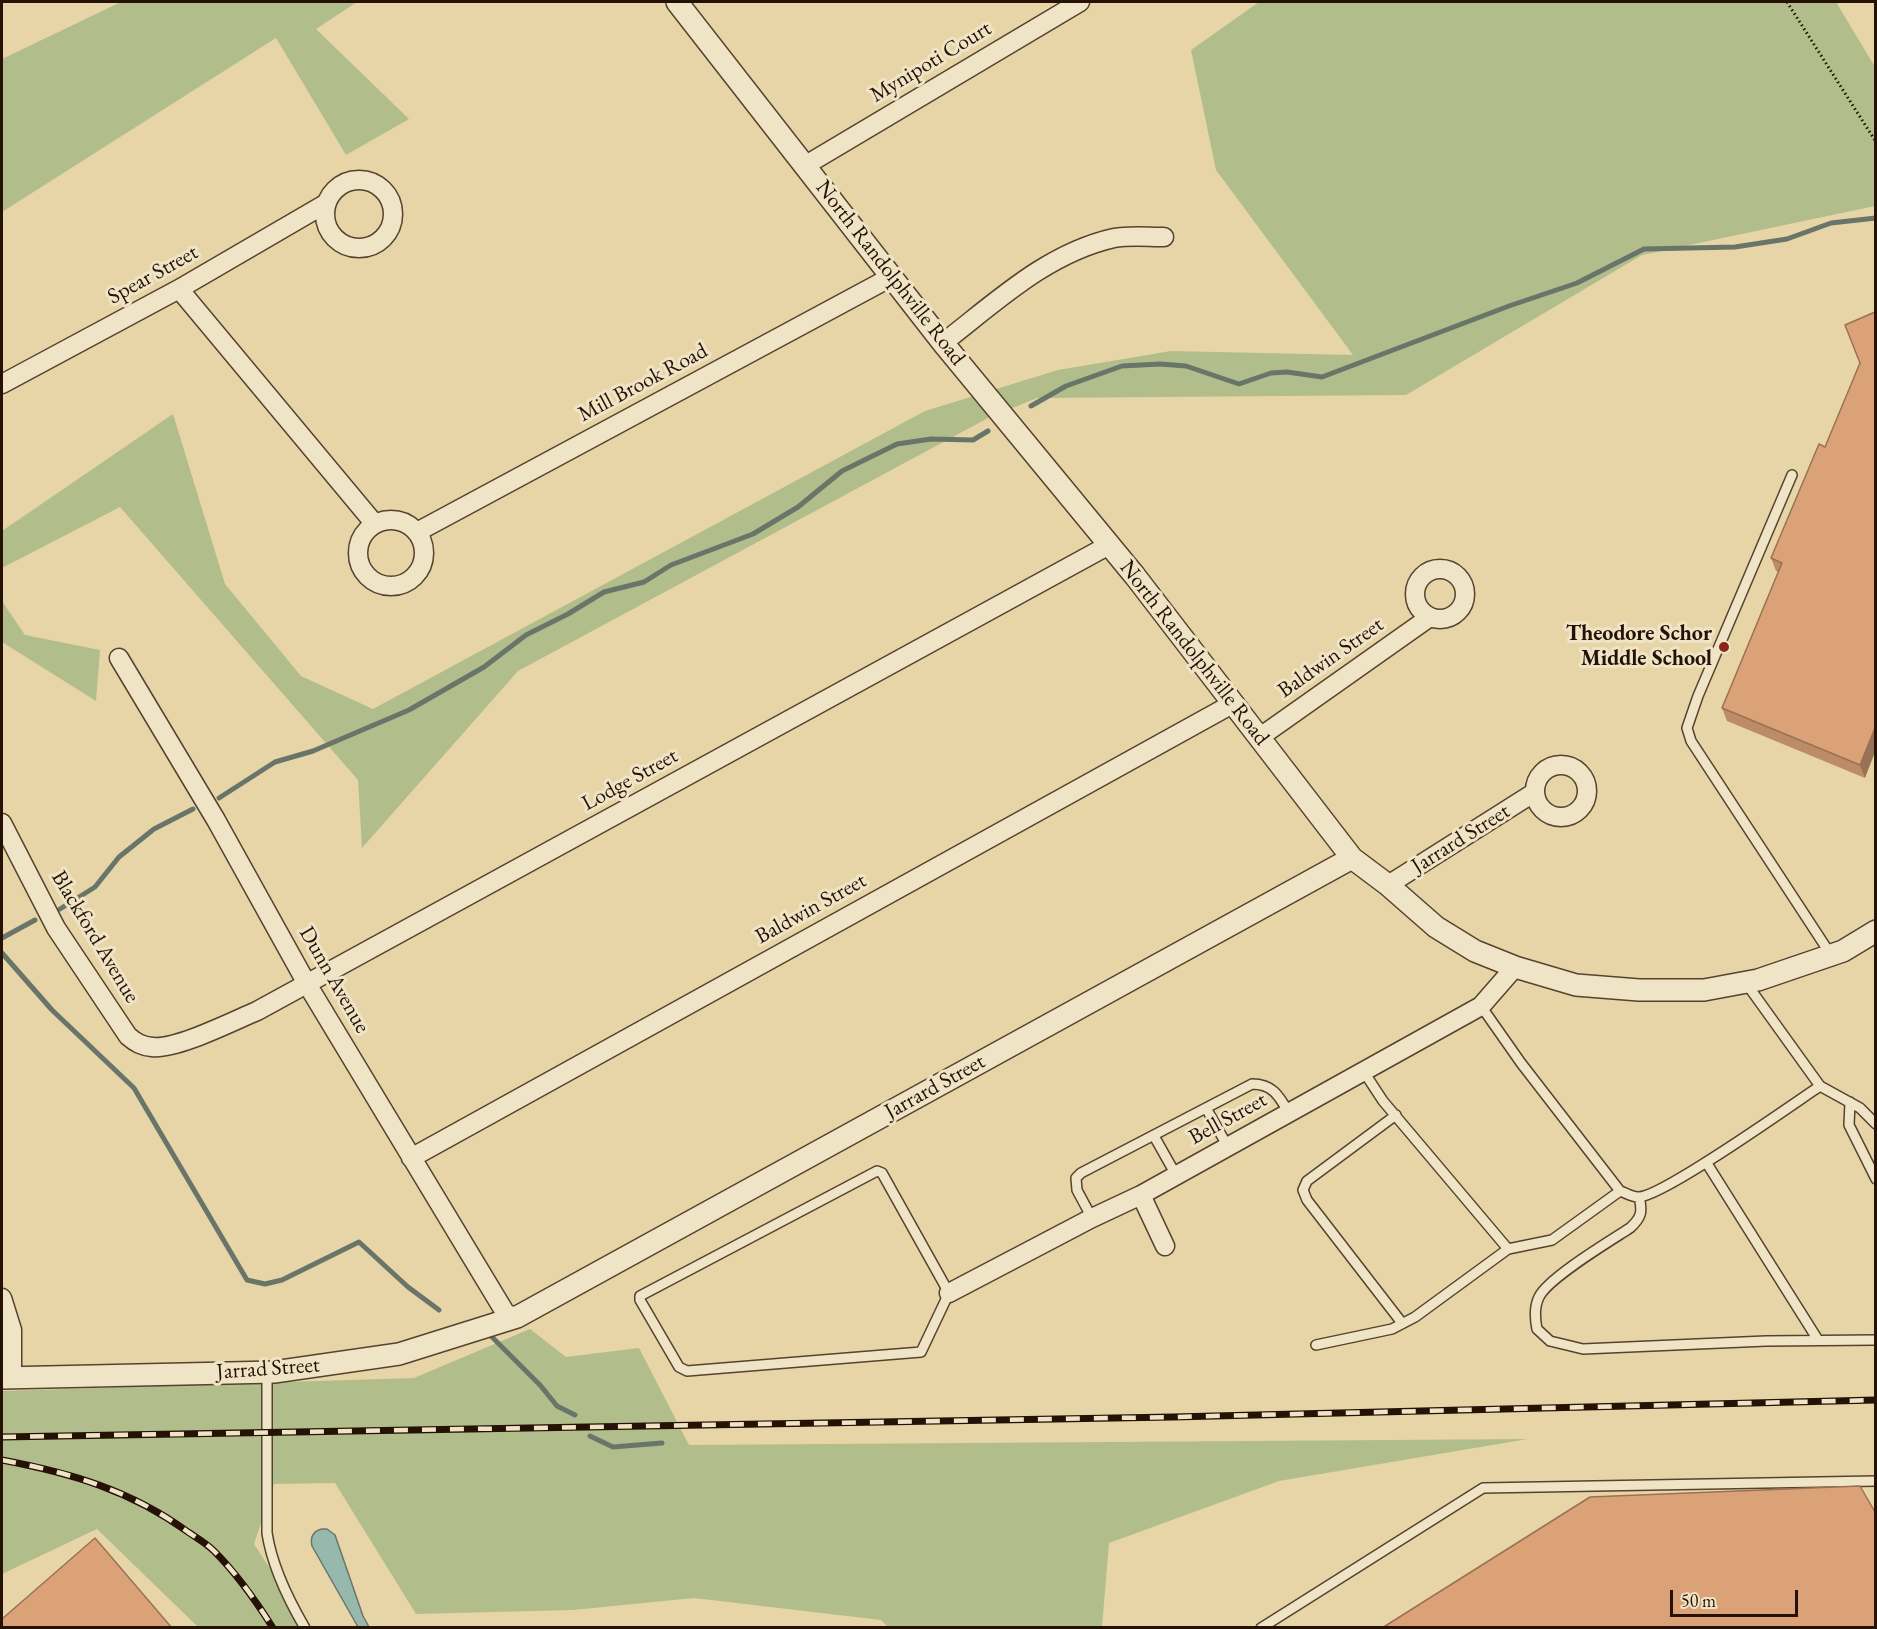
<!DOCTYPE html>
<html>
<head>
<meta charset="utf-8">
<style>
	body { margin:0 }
	#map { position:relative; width:1877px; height:1629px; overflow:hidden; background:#e7d5a7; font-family:"EB Garamond",serif }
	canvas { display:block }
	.frame { position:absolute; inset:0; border:3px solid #261106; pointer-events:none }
	.scale { position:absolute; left:1670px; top:1590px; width:128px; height:27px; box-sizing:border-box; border:3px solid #261106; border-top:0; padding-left:8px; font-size:18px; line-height:21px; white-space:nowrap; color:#261106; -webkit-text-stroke:4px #efe4c6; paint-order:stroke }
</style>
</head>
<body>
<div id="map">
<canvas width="1877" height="1629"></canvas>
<div class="frame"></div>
<div class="scale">50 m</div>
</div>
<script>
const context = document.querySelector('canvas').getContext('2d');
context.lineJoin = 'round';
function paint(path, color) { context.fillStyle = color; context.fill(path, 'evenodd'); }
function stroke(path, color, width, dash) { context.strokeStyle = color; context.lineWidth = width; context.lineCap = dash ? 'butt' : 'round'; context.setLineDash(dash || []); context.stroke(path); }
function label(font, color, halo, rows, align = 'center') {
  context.font = font + ' "EB Garamond",serif'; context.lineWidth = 6; context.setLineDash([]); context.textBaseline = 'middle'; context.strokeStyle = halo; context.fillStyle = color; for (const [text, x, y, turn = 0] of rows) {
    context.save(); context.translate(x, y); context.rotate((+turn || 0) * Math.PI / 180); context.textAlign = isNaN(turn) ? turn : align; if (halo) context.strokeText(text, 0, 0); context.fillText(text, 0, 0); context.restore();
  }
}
paint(new Path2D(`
	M121 2H357L316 29 409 119 346 155 276 38 2 212V59Z
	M1259 2H1836L1875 67V206L1642 255 1406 395 1037 398 988 418 518 671 362 848 358 780 120 507 2 568V531L173 414 225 584 301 676 373 709 925 411 1058 370 1171 351 1353 355 1216 170 1191 50Z
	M2 601 25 635 100 650 96 701 2 642Z
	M530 1329 566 1357 639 1348 689 1445 1528 1439 1279 1481 1109 1543 1102 1627H888L881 1620 694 1598 573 1610 416 1614 335 1483 274 1484 254 1544 308 1627H198L97 1529 2 1574V1391L414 1378Z`), '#b1be8b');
const water = new Path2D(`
	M322 1529H327L335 1535 363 1616 369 1627H358L312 1546C310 1537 313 1531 322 1529Z`);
paint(water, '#97b8ad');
stroke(water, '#6a756a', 1.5);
stroke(new Path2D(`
	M1031 406 1066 386 1122 366 1160 364 1186 366 1239 384 1271 373 1287 372 1322 377 1509 306 1577 283 1644 249 1735 247 1787 239 1831 223 1876 218
	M219 798 275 762 313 751 409 710 484 667 526 635 568 614 604 592 644 582 671 565 753 534 798 507 842 471 897 444 931 439 973 440 988 431
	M60 909 95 887 119 857 154 829 193 809
	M2 938 35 920
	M2 953 52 1010 134 1088 247 1280 265 1284 282 1280 359 1242 408 1287 439 1310
	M491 1336 540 1385 557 1406 575 1415
	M590 1436 613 1447 662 1443`), '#6a756a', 5);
const service = new Path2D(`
	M1792 475 1698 696 1687 728 1691 741 1831 955
	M1481 1006 1521 1063 1620 1191C1626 1193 1632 1197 1638 1197 1661 1198 1793 1104 1820 1086L1746 983
	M1820 1086 1860 1108 1876 1124
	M1850 1102 1849 1125 1876 1179
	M1206 1108 1228 1147
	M1396 1115 1307 1181 1303 1190 1307 1200 1402 1323
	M1154 1136 1176 1175
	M1706 1162 1818 1340
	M877 1171 882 1173 949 1293 921 1352 687 1371 679 1367 640 1300V1296Z
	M1639 1197C1643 1212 1641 1218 1630 1228 1610 1241 1548 1278 1539 1297 1534 1307 1535 1319 1537 1329L1550 1341 1583 1349 1766 1341 1876 1340
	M1092 1218 1077 1190 1076 1178 1081 1173 1252 1084C1273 1084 1279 1096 1289 1113
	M1508 1249 1552 1240 1620 1191
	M1316 1345 1392 1329 1415 1317 1508 1249 1383 1101 1364 1072
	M267 1372V1533C272 1566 288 1599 305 1628
	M1261 1628 1483 1488 1876 1481`);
const minor = new Path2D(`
	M806 165 1080 2
	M325 214a34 34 0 1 1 68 0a34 34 0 1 1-68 0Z
	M179 289 374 523
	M943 343C996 302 1047 253 1114 238 1130 235 1148 237 1164 237
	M2 384 179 289 325 204
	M358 553a33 33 0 1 1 66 0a33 33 0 1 1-66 0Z
	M417 532 893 276
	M1415 594a25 25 0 1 1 50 0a25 25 0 1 1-50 0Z
	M119 658 216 820 307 984 506 1314 517 1317
	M1260 737 1430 617
	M1535 791a26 26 0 1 1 52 0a26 26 0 1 1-52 0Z
	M2 823 56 928 128 1036C136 1043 142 1046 152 1047 176 1050 233 1021 257 1011L1109 545
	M1388 885 1535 792
	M411 1158 1234 703
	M1141 1195 1165 1246
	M949 1293 1092 1218 1141 1195 1481 1006 1515 967
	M2 1298 12 1330V1377`);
const tertiary = new Path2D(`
	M677 2 943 343 1135 576 1352 858 1388 885 1436 927 1475 951 1515 967 1576 985 1639 990H1704L1758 980 1843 951 1876 931
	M2 1378 274 1372 399 1354 517 1317 1352 858`);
stroke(service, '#56422e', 12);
stroke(minor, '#56422e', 21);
stroke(tertiary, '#56422e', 24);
stroke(new Path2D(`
	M1787 2 1876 142`), '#261106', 3, [1.5, 3]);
stroke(service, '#efe4c6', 9);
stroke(minor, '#efe4c6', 18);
stroke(tertiary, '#efe4c6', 21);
const rail = new Path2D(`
	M2 1437 1173 1417 1876 1400
	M2 1460C71 1473 130 1490 188 1532 197 1538 207 1544 214 1551 237 1574 256 1601 273 1628`);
stroke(rail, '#261106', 7);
stroke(rail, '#efe4c6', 4.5, [14]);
paint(new Path2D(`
	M1875 312 1865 778 1727 721 1722 708 1779 572 1776 571 1771 558 1825 447 1860 364Z`), '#bc8b67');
paint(new Path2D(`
	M1875 728V752L1865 778 1860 765Z`), '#997154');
const building = new Path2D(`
	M1875 312V728L1860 765 1722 708 1782 563 1771 558 1819 444 1825 447 1860 363 1845 325Z
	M1860 1486 1875 1512V1628H1382L1590 1497Z
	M95 1538 172 1628H2V1619Z`);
paint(building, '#dba278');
stroke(building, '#997154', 1.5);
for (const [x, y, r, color] of [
	[1724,647,6,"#8f2418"]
]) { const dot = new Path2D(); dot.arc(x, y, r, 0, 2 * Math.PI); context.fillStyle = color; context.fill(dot); stroke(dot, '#efe4c6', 2); }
label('22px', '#261106', '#efe4c6', [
	["Mynipoti Court",931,62,-31],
	["North Randolphville Road",890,273,52],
	["Spear Street",153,275,-29],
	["Mill Brook Road",643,383,-28],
	["North Randolphville Road",1194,653,52],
	["Baldwin Street",1331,658,-35],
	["Lodge Street",630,780,-29],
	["Jarrard Street",1461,839,-32],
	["Baldwin Street",811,909,-29],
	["Blackford Avenue",95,937,59],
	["Dunn Avenue",334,980,60],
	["Jarrard Street",935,1087,-29],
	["Bell Street",1228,1119,-29],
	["Jarrad Street",268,1369,-4]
]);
label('bold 22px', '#261106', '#efe4c6', [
	["Theodore Schor",1712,634],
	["Middle School",1712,659]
], 'right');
</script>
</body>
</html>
